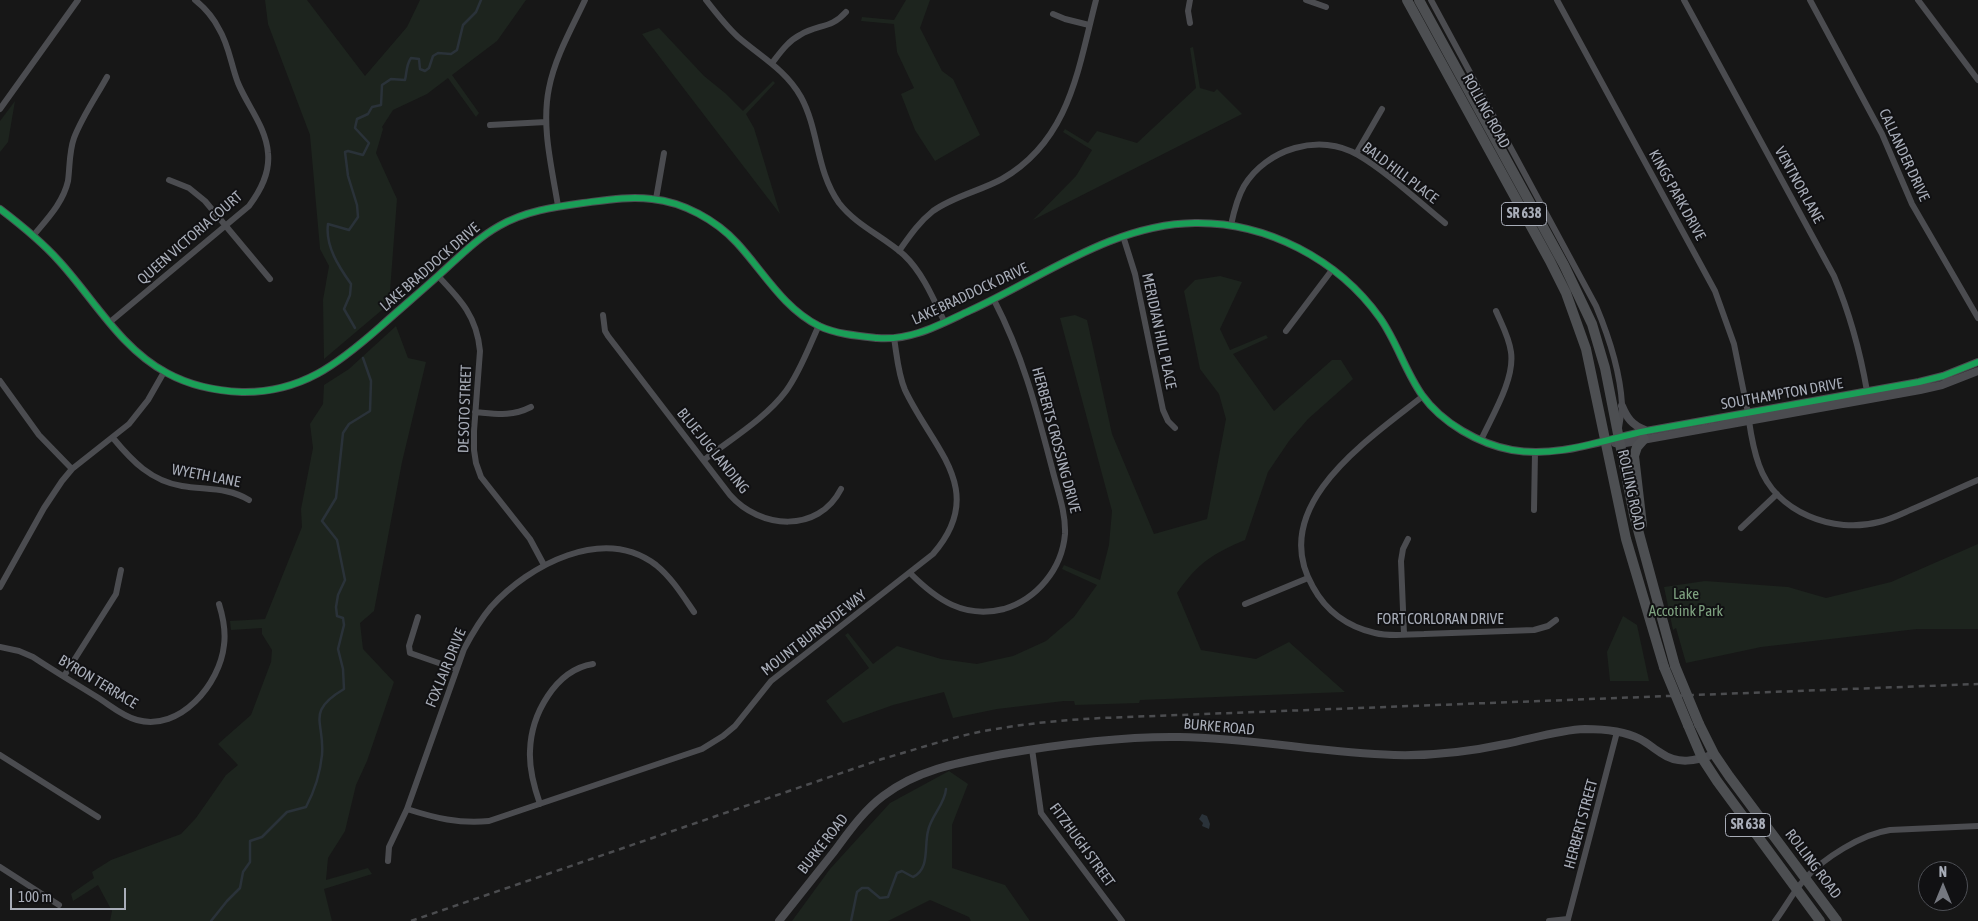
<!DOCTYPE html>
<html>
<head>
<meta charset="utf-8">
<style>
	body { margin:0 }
	#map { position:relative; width:1978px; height:921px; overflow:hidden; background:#171717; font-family:"Asap Condensed",sans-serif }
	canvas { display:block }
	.north { position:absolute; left:1918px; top:861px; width:50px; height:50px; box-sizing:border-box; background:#111113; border:1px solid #4d4f55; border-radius:50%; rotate:0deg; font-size:14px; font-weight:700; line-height:20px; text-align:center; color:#a8adb8 }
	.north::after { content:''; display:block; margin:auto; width:18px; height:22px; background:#757880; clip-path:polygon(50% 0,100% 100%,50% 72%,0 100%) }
	.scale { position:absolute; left:10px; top:888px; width:116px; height:22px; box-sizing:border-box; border:2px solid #a8adb8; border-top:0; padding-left:6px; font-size:15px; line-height:18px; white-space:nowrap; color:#a8adb8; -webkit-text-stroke:4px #111113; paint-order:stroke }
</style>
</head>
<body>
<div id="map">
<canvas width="1978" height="921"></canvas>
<div class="north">N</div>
<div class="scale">100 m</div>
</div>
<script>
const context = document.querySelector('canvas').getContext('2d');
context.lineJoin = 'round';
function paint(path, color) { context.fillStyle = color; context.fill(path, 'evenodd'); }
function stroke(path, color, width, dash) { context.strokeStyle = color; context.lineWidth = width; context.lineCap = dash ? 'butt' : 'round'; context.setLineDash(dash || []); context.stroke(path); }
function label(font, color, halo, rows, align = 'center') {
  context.font = font + ' "Asap Condensed",sans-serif'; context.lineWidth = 4; context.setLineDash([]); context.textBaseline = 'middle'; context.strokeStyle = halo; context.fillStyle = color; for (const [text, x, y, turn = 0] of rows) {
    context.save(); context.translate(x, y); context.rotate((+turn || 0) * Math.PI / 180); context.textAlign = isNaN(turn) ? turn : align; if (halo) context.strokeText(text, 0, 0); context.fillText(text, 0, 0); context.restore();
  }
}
paint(new Path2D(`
	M265 0H307L365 76 407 27 420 0H526L497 41 452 75 479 113 476 117 448 78 427 94 393 110 382 127 383 129 376 153 397 199 389 304 324 359 323 300 329 266 320 249 310 135 268 24Z
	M906 0H930L920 28 942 71 953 79 980 135 935 161 915 130 901 94 914 88 897 52 894 24 861 21 862 17 894 20Z
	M659 28 704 76 725 93 743 111 773 81 775 83 746 114 754 128 780 214 642 34Z
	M1193 47 1200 88 1214 92 1217 89 1242 114 1033 220 1076 176 1092 150 1063 132 1065 129 1088 143 1097 131 1137 143 1196 88 1190 48Z
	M15 101 8 142 0 152V121Z
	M1220 276 1242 282 1220 329 1230 350 1266 335 1268 338 1233 354 1274 411 1332 360H1341L1353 379 1308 419 1289 441 1268 472 1245 540C1212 554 1198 563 1177 593L1201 650 1256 659 1289 642 1345 692 1140 700 1139 703 1075 705 1074 701H1064L997 709 953 718 944 692 893 705 843 723 826 701 869 668 845 635 848 633 873 664 897 646 941 659 977 664 1013 656 1046 641 1074 617 1097 585 1062 569 1064 565 1100 580 1109 545 1112 511 1060 318 1075 315 1087 320 1112 434 1154 534 1207 519 1226 419 1219 394 1200 369 1184 291 1195 280Z
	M396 326 408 358 426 362 402 462 374 611 360 623 363 649 394 682 367 761 356 785 345 831 328 858 326 880 368 868 372 874 324 889 332 921H110L112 911 98 885 73 901 71 894 94 878 92 872 111 860 181 834 196 818 226 775 238 765 218 744 251 715 271 662 272 650 262 634V628L231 630 230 621 265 619 302 527 301 509 313 448 310 424 323 404 324 385 349 369Z
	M1978 544V629H1917L1761 647 1686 663 1676 628 1673 630 1664 587 1705 581 1788 587 1826 598 1891 582Z
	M1623 616 1637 625 1649 681H1610L1607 652Z
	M949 771 968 784 952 825V868L1005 885 1030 921H971L969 917 930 900 888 921H792L830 869 890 803Z`), '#1d241e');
paint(new Path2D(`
	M1202 814 1207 816 1210 824 1209 829 1202 826 1203 823 1199 819Z`), '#2a3239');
stroke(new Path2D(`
	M355 328 344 309 350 295 351 284C339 267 325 246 328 224L349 230 358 217 357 205 348 176 345 152 348 151 363 155 369 143 355 128 357 119 368 114 372 107 381 105 382 85 391 79 405 80C407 72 406 65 411 58L419 59 420 69 425 71 429 68 433 56 438 53 451 54 457 50 463 25 476 12 481 0
	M211 921 227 901 240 888 243 872 250 862V841L262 837 287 812 306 807C315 790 320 775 322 755 325 722 305 712 344 689L343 669 338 649 344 625 343 618 337 616 336 607 338 595 345 580 337 540 322 521 336 498 343 433 349 424 370 411 371 381 363 358
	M851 921 857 892 862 888H868L880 898 888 897 897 873 902 871 913 877C930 869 924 847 928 831 931 816 945 804 946 789`), '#2a3239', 2.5);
stroke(new Path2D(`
	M706 0C716 13 726 26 738 37 760 56 786 70 801 97 819 130 816 171 839 203 857 226 883 236 904 255 923 273 934 300 945 323
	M1306 0 1326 7
	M1431 0 1596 306C1609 337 1620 371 1622 404 1622 412 1620 420 1619 428
	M1557 0 1715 291 1734 344 1748 413
	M1684 0 1834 276C1850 314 1860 351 1867 391
	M1810 0 1882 134 1912 204 1978 318
	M1918 0 1978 80
	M1053 14 1065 19 1089 25
	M1190 23 1188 11 1190 0
	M772 63C780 53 788 41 800 35 818 24 831 29 846 12
	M0 109 78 0
	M490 125 546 122
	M1356 154 1382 109
	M169 180 189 188 205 201 270 279
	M656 199 664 153
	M558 206C552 168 541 127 549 88 555 57 572 28 585 0
	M1231 225C1234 211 1237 198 1244 186 1266 149 1320 132 1358 155 1387 172 1418 201 1445 223
	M33 236C47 219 63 203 68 181 70 166 69 152 74 138 82 117 96 97 107 77
	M1123 236 1135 274 1163 410 1168 421 1175 428
	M899 251C909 237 919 222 933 211 954 196 980 191 1002 179 1070 140 1078 69 1096 0
	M438 276C461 300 477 317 480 351L474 431V450L476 463 481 477 530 539 544 565
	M603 315 605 331 608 336 730 495C760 529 818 534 841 489
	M110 322 249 206C261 190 270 173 268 153 266 127 248 107 238 83 231 65 229 45 219 29 213 17 205 8 195 0
	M1286 331 1332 270
	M0 381 39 435 72 469
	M1423 396C1369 439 1266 506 1313 587 1326 611 1348 627 1375 633 1391 637 1408 634 1424 634 1461 633 1497 631 1534 630L1548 626 1556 620
	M475 412C497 414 511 417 531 407
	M1749 421C1751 435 1754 451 1759 465 1776 513 1834 534 1879 522 1892 519 1903 513 1915 508 1936 499 1957 489 1978 480
	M113 438C132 461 151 481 182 486 205 490 228 487 249 500
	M1481 440C1492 416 1515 379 1511 352 1509 337 1502 325 1496 311
	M704 460C731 439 766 418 786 391 800 372 809 347 819 325
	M1534 510 1535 452
	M1741 528 1777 494
	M910 573C937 600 964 619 1004 609 1037 599 1062 569 1065 534 1066 512 1057 489 1052 468 1036 407 1023 356 994 300
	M0 587 44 508 62 481 72 469 129 424 148 400 164 372
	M1245 604 1308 578
	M418 617 409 646 410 653 456 669
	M1404 634 1401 561 1403 549 1408 539
	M0 647 19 651 33 657C54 671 76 684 97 697 110 705 122 716 137 720 180 732 220 684 224 645 226 631 223 617 219 604
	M64 676 116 594 121 570
	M1032 749 1041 813 1122 921
	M0 755 98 817
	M540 804C534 787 529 770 530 751 531 715 555 670 593 664
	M407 809C435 818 459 824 489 821L702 749 723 736 735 726 771 681 933 554C989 490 932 448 905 390 898 374 897 356 894 338
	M388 861 389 847 407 809 464 649C472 634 480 620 491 607 529 565 603 525 656 565 672 578 683 596 694 612
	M0 867 59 905
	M1568 919 1617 732
	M1549 921 1568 919
	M1775 921C1785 908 1793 892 1804 880 1823 858 1862 834 1890 830L1978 826`), '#4b4c50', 6);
stroke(new Path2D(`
	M0 209C21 225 41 241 59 261 93 298 121 349 167 373 189 385 217 391 242 392 301 393 338 364 380 327 399 310 419 293 439 275 458 258 476 239 499 226 525 211 554 207 583 203 606 200 629 196 652 199 683 202 716 220 737 243 763 271 783 308 819 326 836 334 858 336 877 338 911 341 939 325 969 311 1042 278 1112 224 1195 223 1266 222 1338 259 1380 318 1397 342 1405 371 1422 395 1442 423 1479 444 1512 450 1558 458 1602 440 1646 431L1919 382 1943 376 1978 362
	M1622 406C1627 418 1632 425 1645 430
	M1615 443 1620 444 1920 390 1942 385 1978 371
	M779 921C797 898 815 876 833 853 848 833 863 811 883 796 918 769 961 762 1003 754 1061 744 1121 736 1180 737 1252 738 1322 753 1394 755 1431 756 1468 752 1505 744 1531 739 1558 730 1585 729 1603 729 1624 731 1640 739 1648 743 1654 749 1661 753 1678 765 1696 761 1714 754`), '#4b4c50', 8);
stroke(new Path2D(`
	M1407 0 1550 261 1566 293 1586 349 1626 539 1664 667
	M1419 0 1564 265 1592 324 1605 368 1634 515 1675 666
	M1642 525 1634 456 1637 447 1644 439
	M1699 724 1714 754 1729 776 1837 921
	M1688 725 1702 758 1717 781 1820 921`), '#4d4f52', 10);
stroke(new Path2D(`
	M411 921 882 759C914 750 946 739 979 732 1020 724 1061 720 1102 718L1978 684`), '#4b4c4f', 2.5, [6, 5]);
stroke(new Path2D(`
	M1675 666 1699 724
	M1664 667 1688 725`), '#4d4f52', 10);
stroke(new Path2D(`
	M0 209C21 225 41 241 59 261 93 298 121 349 167 373 189 385 217 391 242 392 301 393 338 364 380 327 399 310 419 293 439 275 458 258 476 239 499 226 525 211 554 207 583 203 606 200 629 196 652 199 683 202 716 220 737 243 763 271 783 308 819 326 836 334 858 336 877 338 911 341 939 325 969 311 1042 278 1112 224 1195 223 1266 222 1338 259 1380 318 1397 342 1405 371 1422 395 1442 423 1479 444 1512 450 1558 458 1602 440 1646 431L1919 382 1943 376 1978 362`), '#1a9f57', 6);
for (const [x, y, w] of [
	[1524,214,45],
	[1748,825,45]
]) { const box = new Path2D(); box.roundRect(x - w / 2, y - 11.5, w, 23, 4); context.fillStyle = '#111113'; context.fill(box); stroke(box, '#a8adb8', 1); }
label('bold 14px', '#a8adb8', null, [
	["SR 638",1524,214],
	["SR 638",1748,825]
]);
label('15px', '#a8adb8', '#111113', [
	["ROLLING ROAD",1486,111,61],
	["CALLANDER DRIVE",1904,155,65],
	["BALD HILL PLACE",1400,173,37],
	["VENTNOR LANE",1799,185,61],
	["KINGS PARK DRIVE",1677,195,61],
	["QUEEN VICTORIA COURT",190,238,-41],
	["LAKE BRADDOCK DRIVE",430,267,-41],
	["LAKE BRADDOCK DRIVE",970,294,-25],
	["MERIDIAN HILL PLACE",1159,331,78],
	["SOUTHAMPTON DRIVE",1782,394,-10],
	["DE SOTO STREET",465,409,-88],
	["HERBERTS CROSSING DRIVE",1056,440,75],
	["BLUE JUG LANDING",713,451,51],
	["WYETH LANE",206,476,11],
	["ROLLING ROAD",1631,490,78],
	["FORT CORLORAN DRIVE",1440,619],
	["MOUNT BURNSIDE WAY",814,633,-38],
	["FOX LAIR DRIVE",446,668,-68],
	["BYRON TERRACE",98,682,31],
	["BURKE ROAD",1219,727,5],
	["HERBERT STREET",1581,824,-75],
	["BURKE ROAD",823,844,-52],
	["FITZHUGH STREET",1082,845,54],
	["ROLLING ROAD",1813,864,53]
]);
label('15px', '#7fa381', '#111113', [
	["Lake",1686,594],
	["Accotink Park",1686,611]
]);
</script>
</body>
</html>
